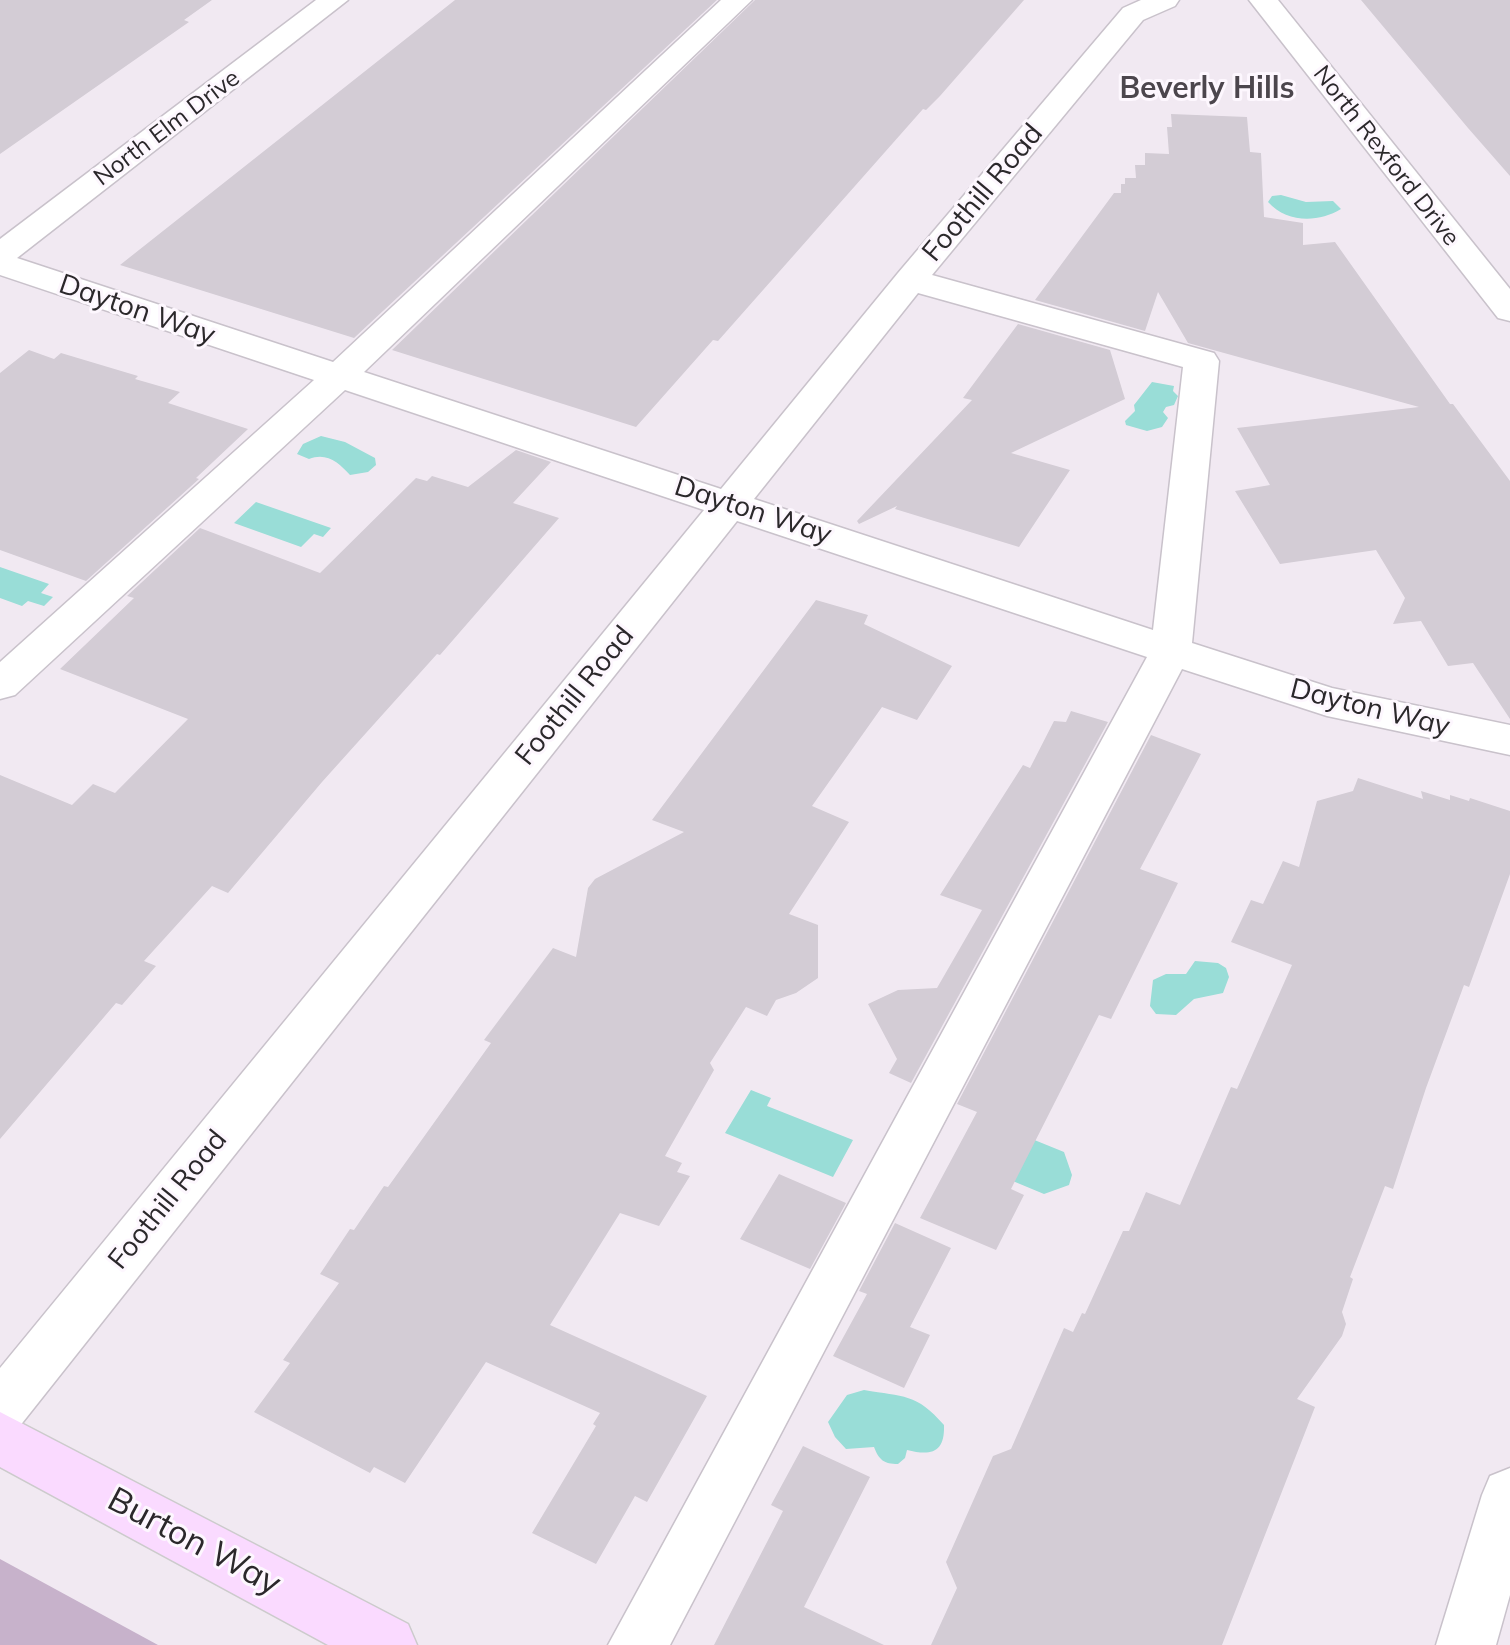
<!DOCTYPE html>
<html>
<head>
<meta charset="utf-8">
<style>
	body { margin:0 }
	canvas { display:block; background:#f1e9f2 }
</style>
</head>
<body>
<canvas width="1510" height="1645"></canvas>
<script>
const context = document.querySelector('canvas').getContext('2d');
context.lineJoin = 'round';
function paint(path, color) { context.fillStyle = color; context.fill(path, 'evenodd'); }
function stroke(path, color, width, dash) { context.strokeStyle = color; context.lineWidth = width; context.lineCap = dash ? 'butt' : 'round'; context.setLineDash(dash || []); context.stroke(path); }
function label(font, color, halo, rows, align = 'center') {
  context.font = font + ' Mulish,sans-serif'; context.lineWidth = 6; context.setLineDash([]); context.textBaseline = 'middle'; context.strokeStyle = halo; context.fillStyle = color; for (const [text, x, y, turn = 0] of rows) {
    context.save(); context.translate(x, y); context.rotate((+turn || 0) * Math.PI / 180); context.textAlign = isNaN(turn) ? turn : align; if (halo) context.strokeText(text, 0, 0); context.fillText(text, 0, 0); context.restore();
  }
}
paint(new Path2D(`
	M0 1559 158 1645H0Z`), '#c7b2cb');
paint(new Path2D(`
	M1281 195 1306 202 1333 201 1341 209C1318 223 1287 223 1268 202L1272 196Z
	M1152 382 1174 386 1173 391 1178 396 1174 405 1166 407 1163 412 1168 418 1162 427 1147 431 1126 425 1125 421 1135 411 1134 405Z
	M321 436 345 442 375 458 376 465 368 472 350 475C339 463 327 452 309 459L297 454 303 444Z
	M256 502 331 528 323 537 314 534 301 547 234 523Z
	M0 567 49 584 41 593 53 597 44 606 28 601 22 606 0 598Z
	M1195 961 1218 963 1226 968 1229 977 1223 993 1194 999 1176 1015 1156 1014 1150 1006 1153 980 1166 974H1186Z
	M751 1090 771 1098 767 1106 853 1140 833 1177 725 1133Z
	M995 1124 1064 1152 1072 1175 1069 1185 1044 1194 955 1157Z
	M864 1390C904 1397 916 1393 944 1425 945 1453 931 1456 907 1450L905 1458 898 1464C884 1464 879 1460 874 1447L846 1449 835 1437 828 1422 847 1395Z`), '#99ddd7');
paint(new Path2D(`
	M0 0H212L184 20 189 22 0 154Z
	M455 0H717L354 338 120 265Z
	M755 0H1024L940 96 926 110 923 109 718 341 713 340 636 427 392 350Z
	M1361 0H1510V176L1468 128Z
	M1171 114 1247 117 1250 152 1261 153 1264 217 1303 223V245L1335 242 1450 404H1453L1510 481V719L1473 663 1448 666 1421 621 1393 624 1405 598 1376 550 1280 564 1235 491 1270 485 1237 428 1419 407 1188 343 1158 292 1145 331 1035 300 1114 193H1121V184H1125V178H1136L1135 165H1145V153L1169 154 1167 127H1172Z
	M1018 324 1110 350 1125 399 1011 453 1070 470 1019 547 895 509 897 506 859 524 857 521 972 400 963 398Z
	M29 350 54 359 61 353 138 376 135 379 180 392 168 403 248 429 196 478 199 479 86 581 0 550V373Z
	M516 450 551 462 513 503 559 518 440 655 437 654 322 782 228 893 212 886 144 961 156 966 122 1005 116 1003 0 1139V775L72 805 93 784 115 793 188 719 60 669 134 598 127 596 200 528 320 573 416 478 427 481 432 476 468 487Z
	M816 600 868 615 864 624 952 666 917 720 882 707 812 806 849 822 789 914 818 925V978L796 993 776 1000 767 1016 746 1007 710 1063 714 1070 665 1156 682 1163 677 1172 690 1176 659 1226 620 1213 550 1325 707 1396 647 1502 635 1496 596 1564 532 1533 596 1426 593 1424 600 1413 486 1362 405 1483 374 1467 370 1473 254 1412 290 1363 283 1360 339 1283 320 1274 350 1229 354 1230 384 1186 388 1187 491 1043 484 1040 553 948 576 957 588 888 595 879 684 832 652 820Z
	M1071 711 1108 722 911 1083 889 1073 897 1059 868 1004 898 990 937 988 982 910 940 895 1023 765 1030 768 1054 721 1066 722Z
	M1151 735 1201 754 1140 869 1178 883 1111 1019 1099 1015 1011 1189 1024 1195 996 1250 920 1218 977 1112 957 1104Z
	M1358 778 1423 799 1421 791 1450 800V795L1469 801 1470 798 1510 811V874L1469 987 1464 985 1426 1088 1393 1189 1385 1186 1350 1277 1353 1279 1342 1312 1346 1324 1342 1336 1297 1399 1315 1407 1222 1645H931L957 1588 946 1562 993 1456 1011 1449 1064 1328 1073 1332 1082 1313 1085 1314 1123 1231H1129L1146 1192 1180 1205 1231 1087 1237 1089 1292 965 1231 942 1251 900 1263 904 1283 861 1299 867 1317 801 1353 791Z
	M779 1174 846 1203 810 1269 740 1239Z
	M895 1223 951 1248 910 1327 930 1335 904 1388 833 1356 867 1294 859 1291Z
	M803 1446 870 1477 804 1607 884 1645H714L783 1511 771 1505Z`), '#d3ccd5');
const minor = new Path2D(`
	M316 0H348L17 258 333 362 721 0H752L364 372 721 489 898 273 1123 8 1141 0H1179L1175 6 1143 20 932 275 1214 353 1219 361 1192 643 1332 688 1510 725V755L1327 716 1182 669 670 1645H608L1147 657 737 521 19 1427 0 1434V1368L704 510 345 390 15 695 0 699V662L314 380 0 275V239ZM918 293 1183 367 1153 630 754 499Z
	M1249 0H1278L1510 289V321L1498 318Z
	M1510 1468V1595L1496 1645H1436L1482 1495 1490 1476Z`);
const major = new Path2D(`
	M0 1412 408 1624 417 1645H328L0 1467Z`);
stroke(minor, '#c9c2cb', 3);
stroke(major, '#cccbcc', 3);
paint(minor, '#fff');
paint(major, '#fadaff');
label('24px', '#2b282b', '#fdf7fe', [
	["North Elm Drive",167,128,-37],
	["North Rexford Drive",1386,156,52]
]);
label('28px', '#2b282b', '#fdf7fe', [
	["Foothill Road",983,193,-50],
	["Dayton Way",137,310,19],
	["Dayton Way",753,511,18],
	["Foothill Road",575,696,-51],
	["Dayton Way",1370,708,14],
	["Foothill Road",168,1200,-51]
]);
label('bold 30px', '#4c464d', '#fdf7fe', [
	["Beverly Hills",1207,89]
]);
label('34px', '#2b282b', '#fdf7fe', [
	["Burton Way",194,1542,28]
]);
</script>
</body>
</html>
